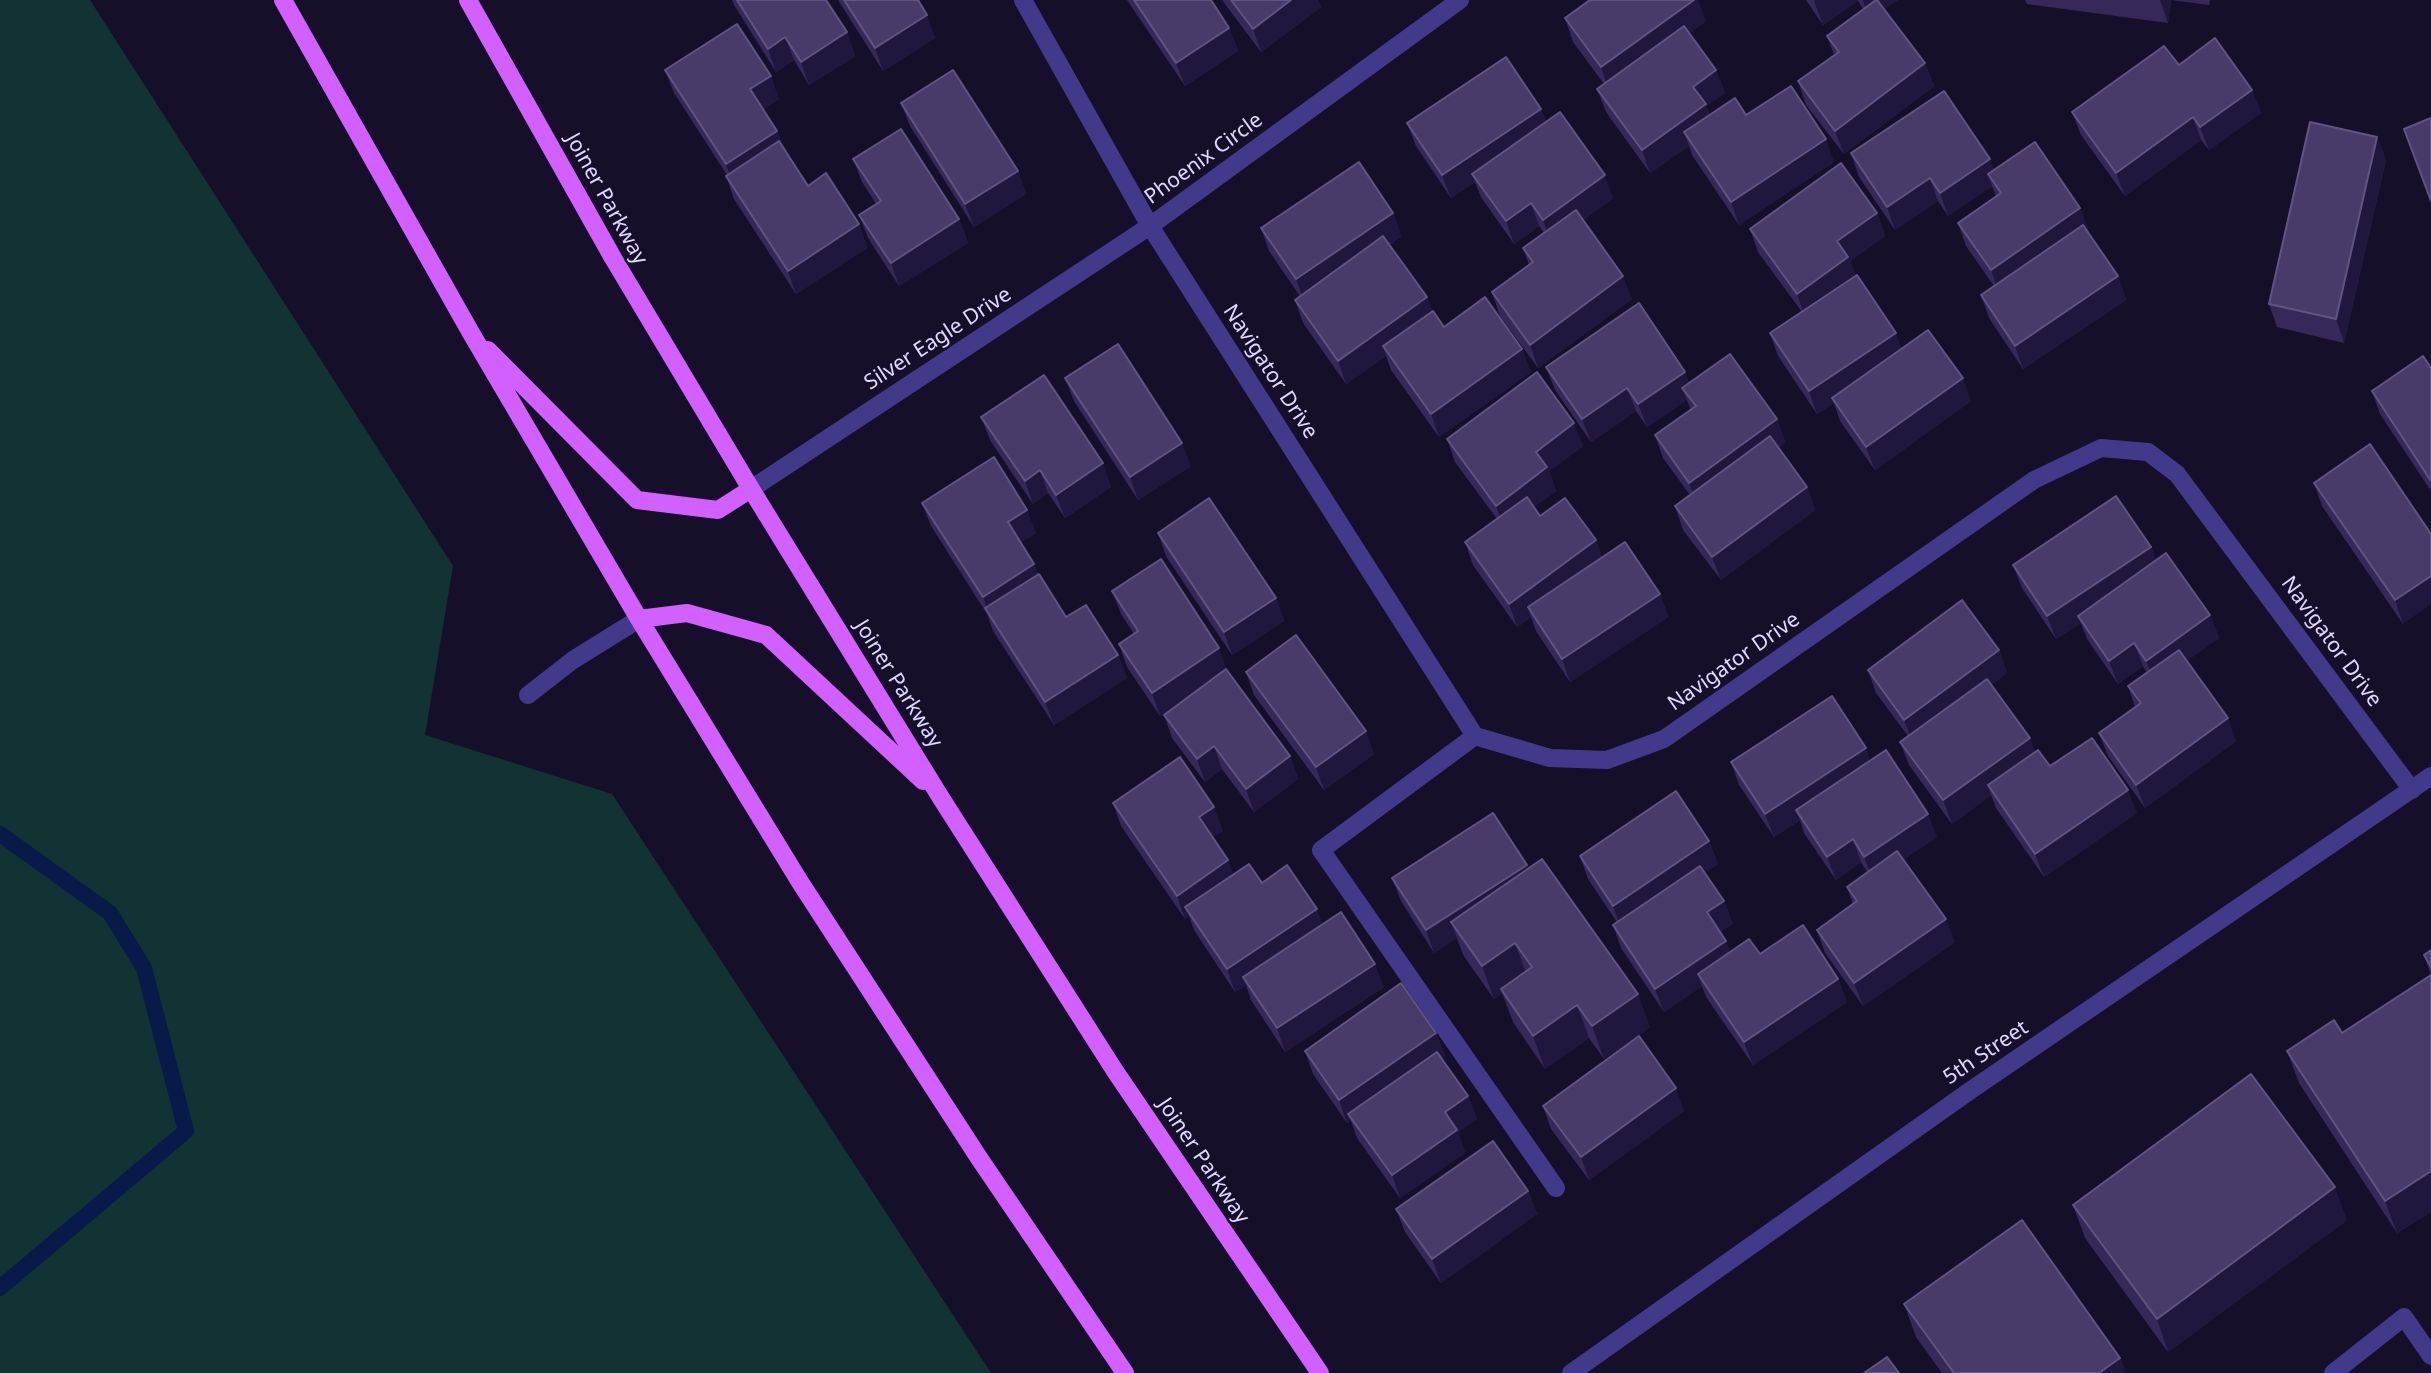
<!DOCTYPE html>
<html>
<head>
<meta charset="utf-8">
<style>
	body { margin:0 }
	canvas { display:block; background:#160f2a }
</style>
</head>
<body>
<canvas width="2431" height="1373"></canvas>
<script>
const context = document.querySelector('canvas').getContext('2d');
context.lineJoin = 'round';
function paint(path, color) { context.fillStyle = color; context.fill(path, 'evenodd'); }
function stroke(path, color, width, dash) { context.strokeStyle = color; context.lineWidth = width; context.lineCap = dash ? 'butt' : 'round'; context.setLineDash(dash || []); context.stroke(path); }
function label(font, color, halo, rows, align = 'center') {
  context.font = font + ' "Noto Sans",sans-serif'; context.lineWidth = 5; context.setLineDash([]); context.textBaseline = 'middle'; context.strokeStyle = halo; context.fillStyle = color; for (const [text, x, y, turn = 0] of rows) {
    context.save(); context.translate(x, y); context.rotate((+turn || 0) * Math.PI / 180); context.textAlign = isNaN(turn) ? turn : align; if (halo) context.strokeText(text, 0, 0); context.fillText(text, 0, 0); context.restore();
  }
}
paint(new Path2D(`
	M0 0H90L453 566 425 735 612 794 991 1373H0Z`), '#123234');
stroke(new Path2D(`
	M0 834 110 913 144 968 186 1131 0 1288`), '#081a4a', 16);
stroke(new Path2D(`
	M1023 0 1150 226 1475 736 1550 758 1607 760 1664 739 2034 480 2101 448 2148 452 2177 474 2412 790
	M751 489 1150 226 1460 0
	M528 695 573 660 639 619
	M1475 736 1321 850 1556 1188
	M1571 1373 1971 1090 2431 776
	M2333 1373 2404 1317 2431 1356`), '#43398b', 18);
stroke(new Path2D(`
	M283 0 471 333 639 619 800 882 979 1158 1125 1373
	M468 0 613 258 751 489 941 798 1115 1071 1320 1373
	M488 350 637 500 718 510 751 489
	M639 619 687 613 766 635 923 781`), '#d25fff', 18);
paint(new Path2D(`
	M732 0H826L847 32 855 56 809 85 794 60 776 72 734 5Z
	M838 0H918L935 38 883 71Z
	M1127 0H1211L1229 28 1238 51 1185 86Z
	M1222 0H1318L1321 7 1261 52Z
	M1806 0H1898L1884 9 1925 63 1934 86 1844 154 1806 105 1798 81 1834 55 1827 36 1863 9 1858 1 1823 25Z
	M2025 0H2210L2209 5 2171 0 2168 23 2027 4Z
	M1565 18 1706 21 1689 33 1716 70 1725 93 1706 106 1710 115H1746L1834 162 1739 225 1692 155 1689 146 1650 173 1606 112 1597 89 1604 84 1573 42Z
	M2179 65 2252 90 2261 113 2209 150 2201 140 2125 196 2081 135 2072 112Z
	M665 70 779 99 763 109 777 131 782 145 808 186 859 224 867 248 796 294 734 199 726 176 727 175 674 93Z
	M901 103 1018 171 1026 194 974 227 910 126Z
	M1541 109 1546 122 1613 198 1583 220 1632 299 1538 368 1500 316 1492 292 1529 265 1523 248 1544 233 1539 226 1514 244 1481 197 1475 182 1451 198 1416 146 1407 123Z
	M2377 137 2386 160 2344 343 2277 327 2269 304Z
	M1851 153 1993 170 2089 231 2087 232 2118 276 2126 300 2023 369 1989 318 1981 295 1994 286 1966 246 1958 223 1996 196 1992 186 1948 216 1938 201 1895 230 1859 177Z
	M853 159 959 219 968 243 899 286 868 238 859 215 876 204 862 182Z
	M1393 213 1401 236 1389 245 1432 311 1444 327 1531 372 1439 437 1391 370 1386 356 1346 384 1303 323 1295 300 1300 296 1269 251 1261 228Z
	M1877 213 1885 236 1850 261 1856 276 1901 348 1971 401 1875 470 1840 421 1834 403 1817 414 1778 356 1770 333 1802 312 1758 252 1750 229Z
	M1546 367 1685 372 1689 383 1777 419 1785 442 1778 448 1807 487 1815 510 1721 580 1683 530 1675 506 1690 495 1663 458 1655 435 1691 410 1687 400 1647 427 1636 411 1591 442 1555 390Z
	M2431 368V491L2380 414 2372 391Z
	M1065 378 1191 466 1138 500 1074 401Z
	M981 417 1111 487 1065 518 1048 493 1033 504 990 440Z
	M1447 439 1583 446 1549 471 1556 491 1534 507 1540 516 1596 540 1602 558 1660 594 1668 617 1570 682 1536 631 1531 617 1517 627 1473 565 1465 542 1497 519 1455 462Z
	M2314 483 2431 534 2403 624 2322 506Z
	M922 503 1036 533 1021 542 1034 564 1038 574 1066 617 1118 655 1127 678 1054 725 993 631 987 614 931 526Z
	M1158 533 1276 598 1284 621 1232 655 1166 556Z
	M2151 547 2156 560 2210 615 2219 638 2186 661 2236 741 2145 808 2108 756 2099 733 2135 707 2128 686 2147 673 2143 666 2118 684 2087 639 2081 623 2056 639 2022 588 2013 565Z
	M1112 591 1227 671 1290 756 1298 779 1254 812 1222 769 1205 782 1172 738 1164 715 1182 701 1160 716 1127 667 1119 644 1134 634 1121 614Z
	M1999 650 2007 673 1991 685 2035 752 2050 766 2137 813 2044 877 1996 808 1991 795 1952 824 1909 765 1900 742 1908 736 1876 693 1868 670Z
	M1246 672 1374 754 1324 790 1254 695Z
	M1871 761 1937 837 1904 859 1955 942 1863 1006 1825 953 1817 930 1853 904 1847 887 1867 872 1861 862 1836 880 1804 833 1800 820 1774 837 1739 785 1731 762Z
	M1113 803 1223 831 1212 837 1228 860 1233 875 1262 883 1322 925 1384 987 1285 1052 1251 1000 1246 985 1235 992 1194 930 1189 916 1185 919 1121 826Z
	M1709 841 1718 864 1705 872 1724 901 1733 924 1720 932 1726 941 1730 952 1760 954 1838 979 1847 1002 1753 1065 1706 997 1702 986 1664 1012 1621 948 1613 925 1617 922 1588 879 1580 856Z
	M1528 869 1650 1027 1604 1059 1589 1038 1545 1069 1513 1022 1502 993 1494 999 1463 955 1457 938 1434 953 1401 901 1392 878Z
	M2431 950V1212L2397 1233 2299 1083 2287 1051 2342 1033 2431 975 2424 955Z
	M1436 1033 1445 1056 1441 1058 1468 1096 1477 1119 1458 1132 1465 1153 1400 1198 1357 1138 1351 1121 1347 1123 1313 1074 1305 1051Z
	M1543 1106 1684 1111 1589 1180 1551 1129Z
	M1528 1191 1537 1214 1441 1283 1405 1232 1396 1209Z
	M2073 1205 2347 1220 2168 1352 2085 1238Z
	M1904 1304 2120 1358 2126 1373H1942L1916 1337Z`), '#362859');
paint(new Path2D(`
	M1291 0H1318L1321 7 1261 52 1253 29Z
	M1694 0H1698L1706 21 1609 91 1601 67Z
	M1816 0H1858V1L1823 25 1814 1Z
	M1863 0H1898L1869 19Z
	M2160 0H2171L2168 23Z
	M927 15 935 38 883 71 875 48Z
	M1229 28 1238 51 1185 86 1176 63Z
	M847 32 855 56 809 85 801 62Z
	M785 37 794 60 776 72 768 49Z
	M1925 63 1934 86 1844 154 1835 131Z
	M1716 70 1725 93 1706 106 1714 127 1684 132 1689 146 1650 173 1642 150 1693 87Z
	M771 76 779 99 759 112 750 89Z
	M2252 90 2261 113 2209 150 2200 127Z
	M1541 109 1550 132 1472 174 1475 182 1451 198 1442 175Z
	M2193 117 2201 140 2125 196 2116 173Z
	M777 131 785 154 734 187 726 164Z
	M2377 137 2386 160 2344 343 2336 319Z
	M1826 139 1834 162 1739 225 1731 202Z
	M1990 159 1998 182 1988 174 1992 186 1948 216 1940 193Z
	M1018 171 1026 194 974 227 965 204Z
	M1605 175 1613 198 1551 243 1543 220Z
	M1930 178 1938 201 1895 230 1887 207Z
	M1531 203 1539 226 1514 244 1506 221Z
	M2080 208 2089 231 1999 294 1991 270Z
	M1393 213 1401 236 1304 302 1296 279Z
	M1877 213 1885 236 1850 261 1857 280 1805 317 1797 294 1837 241Z
	M959 219 968 243 899 286 891 263Z
	M859 224 867 248 796 294 788 271Z
	M1623 276 1632 299 1538 368 1530 345Z
	M2118 276 2126 300 2023 369 2015 346Z
	M1427 297 1436 320 1383 346 1386 356 1346 384 1338 361Z
	M1896 333 1904 356 1832 398 1834 403 1817 414 1809 391Z
	M1522 349 1531 372 1439 437 1431 414Z
	M1685 372 1694 395 1682 388 1687 400 1647 427 1638 404Z
	M1963 378 1971 401 1875 470 1866 447Z
	M1627 388 1636 411 1591 442 1582 419Z
	M1777 419 1785 442 1698 506 1689 483Z
	M1574 423 1583 446 1549 471 1556 491 1504 529 1496 506 1536 452Z
	M1182 443 1191 466 1138 500 1130 477Z
	M1103 463 1111 487 1065 518 1056 495Z
	M1040 470 1048 493 1033 504 1025 481Z
	M1807 487 1815 510 1721 580 1712 557Z
	M1027 510 1036 533 1016 545 1008 522Z
	M1596 540 1604 564 1528 607 1531 617 1517 627 1509 604Z
	M2151 547 2160 570 2078 616 2081 623 2056 639 2047 616Z
	M1034 564 1043 587 989 614 983 597Z
	M2431 576V604L2403 624 2395 600Z
	M1660 594 1668 617 1570 682 1562 659Z
	M1276 598 1284 621 1232 655 1224 632Z
	M2210 615 2219 638 2155 684 2146 661Z
	M2134 643 2143 666 2118 684 2109 661Z
	M1219 648 1227 671 1160 716 1152 693Z
	M1999 650 2007 673 1913 743 1904 720Z
	M1118 655 1127 678 1054 725 1045 702Z
	M2228 718 2236 741 2145 808 2136 785Z
	M1366 731 1374 754 1324 790 1316 767Z
	M2030 738 2038 761 1988 785 1991 795 1952 824 1943 800Z
	M1214 746 1222 769 1205 782 1197 759Z
	M1866 748 1874 771 1796 810 1800 820 1774 837 1765 814Z
	M1290 756 1298 779 1254 812 1246 789Z
	M2128 790 2137 813 2044 877 2035 854Z
	M1214 807 1223 831 1207 841 1199 817Z
	M1928 814 1937 837 1873 880 1864 857Z
	M1853 839 1861 862 1836 880 1827 857Z
	M1709 841 1718 864 1621 929 1613 906Z
	M1228 860 1236 883 1185 907 1189 916 1185 919 1177 896Z
	M1527 865 1535 888 1451 922 1457 938 1434 953 1426 930Z
	M1724 901 1733 924 1715 935 1707 912Z
	M1317 909 1325 932 1243 977 1246 985 1235 992 1227 969Z
	M1946 919 1955 942 1863 1006 1854 983Z
	M1726 941 1734 964 1698 974 1702 986 1664 1012 1655 989Z
	M1515 943 1527 976 1501 989 1502 993 1494 999 1482 966Z
	M1375 964 1384 987 1285 1052 1277 1028Z
	M1838 979 1847 1002 1753 1065 1744 1042Z
	M1638 994 1650 1027 1604 1059 1592 1026Z
	M1577 1005 1589 1038 1545 1069 1533 1036Z
	M1436 1033 1445 1056 1352 1120 1348 1114 1351 1121 1347 1123 1339 1100Z
	M1676 1088 1684 1111 1589 1180 1581 1157Z
	M1468 1096 1477 1119 1458 1132 1465 1153 1400 1198 1392 1175 1445 1112Z
	M2431 1171V1212L2397 1233 2385 1201Z
	M2335 1187 2347 1220 2168 1352 2157 1319Z
	M1528 1191 1537 1214 1441 1283 1432 1259Z
	M2120 1358 2126 1373H2099Z`), '#21163e');
const building = new Path2D(`
	M737 0H826L847 32 801 62 785 37 768 49Z
	M844 0H918L927 15 875 48Z
	M1134 0H1211L1229 28 1176 63Z
	M1231 0H1291L1253 29Z
	M1590 0H1694L1601 67 1565 18Z
	M1876 0H1877L1925 63 1835 131 1798 81 1839 52 1827 36Z
	M737 24 771 76 750 89 777 131 726 164 665 70Z
	M1684 26 1716 70 1693 87 1706 104 1642 150 1597 89Z
	M2215 38 2252 90 2200 127 2193 117 2116 173 2072 112 2164 46 2179 65Z
	M1506 57 1541 109 1442 175 1407 123Z
	M953 70 1018 171 965 204 901 103Z
	M1791 86 1826 139 1731 202 1684 132 1735 98 1746 115Z
	M1944 91 1990 159 1940 193 1930 178 1887 207 1851 153Z
	M1560 112 1605 175 1543 220 1531 203 1506 221 1472 174Z
	M2431 118V201L2404 129Z
	M2310 122 2377 137 2336 319 2269 304Z
	M901 129 959 219 891 263 859 215 881 201 853 159Z
	M779 141 808 186 826 173 859 224 788 271 726 176Z
	M2035 142 2080 208 1991 270 1958 223 2001 193 1988 174Z
	M1359 162 1393 213 1296 279 1261 228Z
	M1841 163 1877 213 1837 241 1848 257 1797 294 1750 229Z
	M1576 210 1623 276 1530 345 1492 292 1533 262 1523 248Z
	M2083 225 2118 276 2015 346 1981 295Z
	M1383 236 1427 297 1338 361 1295 300Z
	M1857 275 1896 333 1809 391 1770 333Z
	M1485 297 1522 349 1431 414 1383 346 1433 311 1444 327Z
	M1639 303 1685 372 1638 404 1627 388 1582 419 1546 367Z
	M1928 330 1963 378 1866 447 1832 398Z
	M1118 344 1182 443 1130 477 1065 378Z
	M1730 354 1777 419 1689 483 1655 435 1696 406 1682 388Z
	M2423 356 2431 368V481L2372 391Z
	M1537 372 1574 423 1536 452 1547 467 1496 506 1447 439Z
	M1044 375 1103 463 1056 495 1040 470 1025 481 981 417Z
	M1770 436 1807 487 1712 557 1675 506Z
	M2370 444 2431 534V576L2395 600 2314 483Z
	M994 457 1027 510 1008 522 1034 564 983 597 922 503Z
	M2116 496 2151 547 2047 616 2013 565Z
	M1527 497 1540 516 1565 498 1596 540 1509 604 1465 542Z
	M1209 498 1276 598 1224 632 1158 533Z
	M1625 542 1660 594 1562 659 1528 607Z
	M2166 553 2210 615 2146 661 2134 643 2109 661 2078 616Z
	M1161 559 1219 648 1152 693 1119 644 1138 631 1112 591Z
	M1039 574 1066 617 1086 605 1118 655 1045 702 985 608Z
	M1962 600 1999 650 1904 720 1868 670Z
	M1296 635 1366 731 1316 767 1246 672Z
	M2179 650 2228 718 2136 785 2099 733 2141 703 2128 686Z
	M1226 669 1290 756 1246 789 1214 746 1197 759 1164 715Z
	M1987 679 2030 738 1943 800 1900 742Z
	M1832 696 1866 748 1765 814 1731 762Z
	M2092 738 2128 790 2035 854 1988 785 2038 750 2050 766Z
	M1886 750 1928 814 1864 857 1853 839 1827 857 1796 810Z
	M1180 757 1214 807 1199 817 1228 860 1177 896 1113 803Z
	M1676 791 1709 841 1613 906 1580 856Z
	M1493 813 1527 865 1426 930 1392 878Z
	M1897 851 1946 919 1854 983 1817 930 1857 901 1847 887Z
	M1542 859 1638 994 1592 1026 1577 1005 1533 1036 1501 989 1532 967 1515 943 1482 966 1451 922Z
	M1249 864 1262 883 1287 865 1317 909 1227 969 1185 907Z
	M1700 866 1724 901 1707 912 1726 941 1655 989 1613 925Z
	M1341 912 1375 964 1277 1028 1243 977Z
	M1803 925 1838 979 1744 1042 1698 974 1749 939 1760 954Z
	M2431 950V967L2424 955Z
	M2431 975V1171L2385 1201 2287 1051 2334 1020 2342 1033Z
	M1401 983 1436 1033 1339 1100 1305 1051Z
	M1639 1036 1676 1088 1581 1157 1543 1106Z
	M1437 1052 1468 1096 1445 1112 1457 1130 1392 1175 1348 1114Z
	M2251 1074 2335 1187 2157 1319 2073 1205Z
	M1493 1141 1528 1191 1432 1259 1396 1209Z
	M2022 1220 2120 1358 2099 1373H1954L1904 1304Z
	M1887 1357 1899 1373H1864Z`);
paint(building, '#483b6a');
stroke(building, '#605482', 2);
label('21px', '#e0d8ff', '#160f2a', [
	["Phoenix Circle",1204,159,-36],
	["Joiner Parkway",606,199,61],
	["Silver Eagle Drive",938,339,-33],
	["Navigator Drive",1270,372,57],
	["Navigator Drive",2331,642,54],
	["Navigator Drive",1734,662,-35],
	["Joiner Parkway",898,684,58],
	["5th Street",1986,1053,-34],
	["Joiner Parkway",1203,1161,56]
]);
</script>
</body>
</html>
